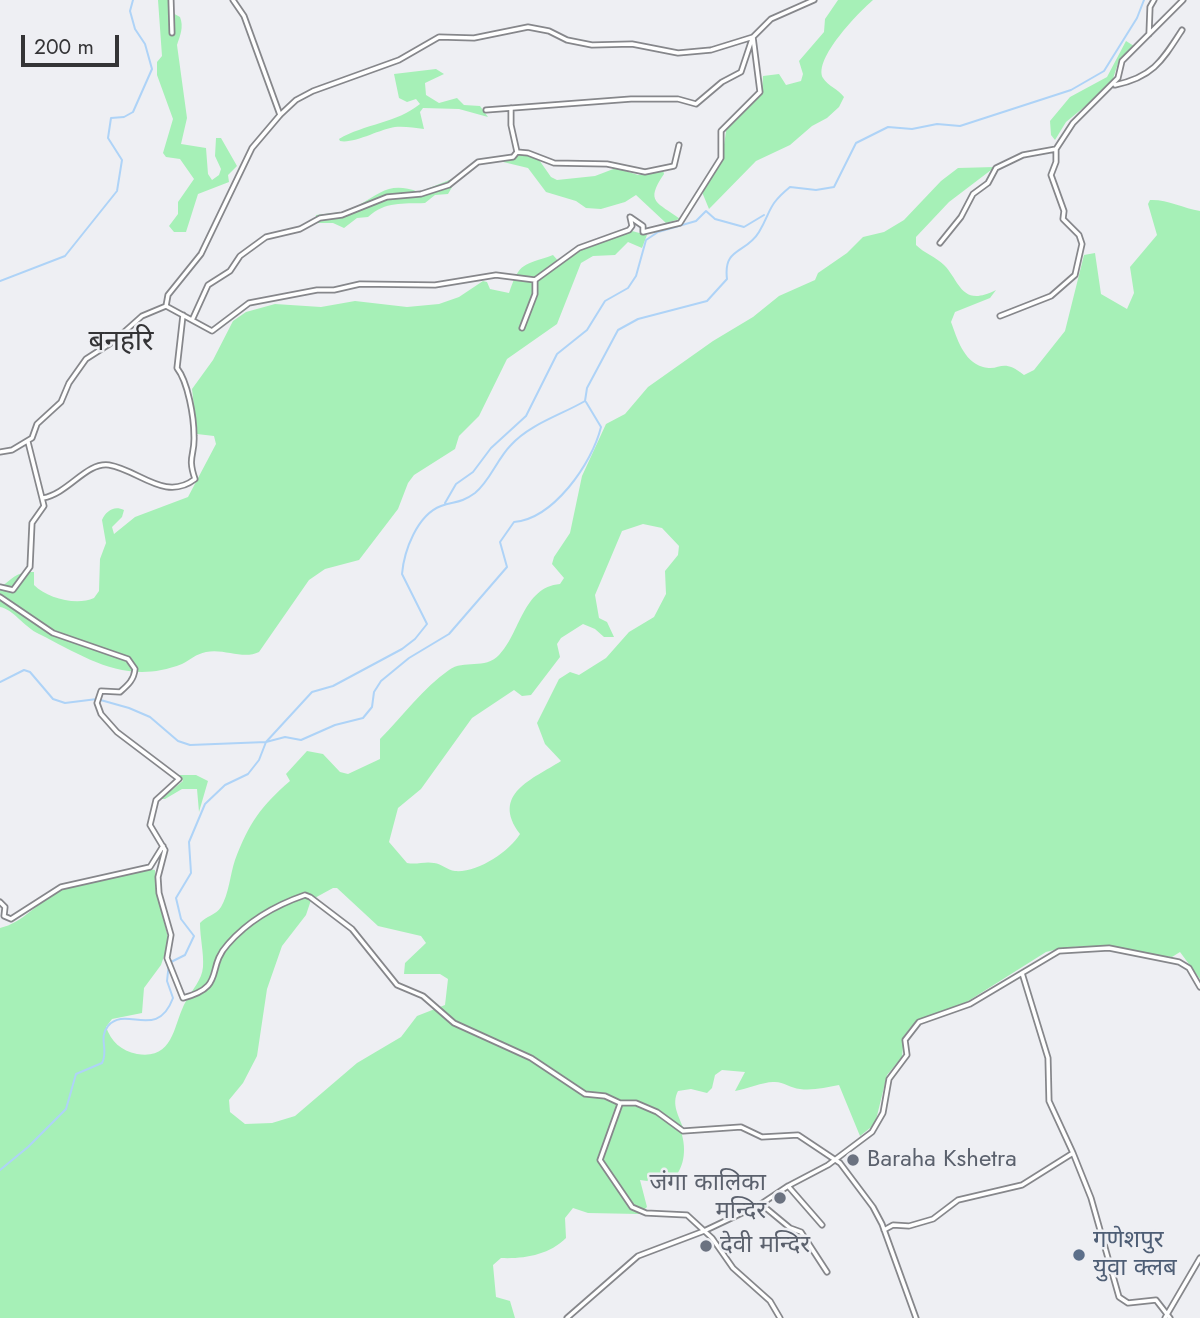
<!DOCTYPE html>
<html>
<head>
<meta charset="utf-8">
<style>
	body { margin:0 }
	#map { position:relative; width:1200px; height:1318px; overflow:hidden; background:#eeeff3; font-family:Jost,sans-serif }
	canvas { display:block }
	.scale { position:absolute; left:21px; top:35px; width:98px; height:32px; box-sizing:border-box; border:4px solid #343436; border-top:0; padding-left:9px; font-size:21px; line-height:24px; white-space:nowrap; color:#343436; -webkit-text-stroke:5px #eeeff3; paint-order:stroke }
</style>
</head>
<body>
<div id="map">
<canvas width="1200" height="1318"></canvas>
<div class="scale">200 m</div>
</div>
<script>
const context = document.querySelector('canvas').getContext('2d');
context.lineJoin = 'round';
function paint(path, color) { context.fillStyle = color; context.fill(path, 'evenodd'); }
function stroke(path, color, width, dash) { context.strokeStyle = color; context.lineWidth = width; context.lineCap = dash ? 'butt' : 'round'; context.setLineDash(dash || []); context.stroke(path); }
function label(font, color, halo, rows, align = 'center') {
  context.font = font + ' Jost,"Noto Sans Devanagari",sans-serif'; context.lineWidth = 5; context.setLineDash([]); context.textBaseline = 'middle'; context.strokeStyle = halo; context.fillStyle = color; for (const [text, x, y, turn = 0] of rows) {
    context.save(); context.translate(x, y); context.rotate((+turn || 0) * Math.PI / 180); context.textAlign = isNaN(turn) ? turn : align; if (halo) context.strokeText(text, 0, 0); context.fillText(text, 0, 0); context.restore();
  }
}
paint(new Path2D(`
	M158 0H168L169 11 180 17C184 27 180 36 177 45L187 118 181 144 206 148 208 174 212 180 219 175 221 169 215 156 216 138H221L237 166 228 175 229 182 198 194 186 232H174L169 226 178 214V202L194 179 180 159 166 157 163 153 173 119 157 75V62L162 56Z
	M838 0H873C859 12 813 59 823 78 828 86 838 89 844 97L839 107 827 118 812 126 790 145 756 161 709 209 702 192 722 158 727 125 762 92 763 76 779 74 786 85 801 81 803 74 799 61 824 32 825 19Z
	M1126 41 1134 46 1119 60 1111 85 1066 122 1055 140 1051 135 1050 121 1070 97 1107 77Z
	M436 69 444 74 425 83 426 95 439 103 457 98 464 105 480 106 488 117 459 109 423 108 420 112 424 129C415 128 404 126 395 127 380 129 354 144 340 141L339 139C364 124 397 123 420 104L416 99 407 102 399 98 394 74Z
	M524 153 537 157 551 177 557 180 595 176 616 168 638 175 663 170 664 174C644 203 658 202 680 219L666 223 636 195 625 202 601 209 586 208 576 201 546 192 528 168 499 161Z
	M995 167 949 202 916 237V245C924 253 936 257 944 265 960 281 961 308 996 290L990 298 955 312 951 322C957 338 963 361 983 367 1001 372 1001 357 1024 375L1034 370 1065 331 1084 255 1095 253 1101 294 1127 309 1134 293 1130 267 1157 235 1148 204 1150 200C1166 199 1183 208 1200 211V979L1180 952 1172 957C1129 952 1088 939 1046 952L965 1003 918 1021 910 1028 904 1036 902 1057 887 1075 875 1124 860 1136 839 1085C826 1087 813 1091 800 1089 790 1088 783 1081 773 1082 763 1082 747 1089 735 1091L745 1072 722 1070 715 1075 712 1088 707 1093 691 1089 678 1091C671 1105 679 1116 684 1130L682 1135C687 1154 683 1172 668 1184L640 1180 647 1207 639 1214 588 1213 573 1208 565 1218 566 1238C549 1255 524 1259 501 1258L493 1265 496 1297 510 1301 515 1318H0V928C23 923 39 901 59 890 72 883 141 868 155 870L156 891 169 941 161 965 144 988 142 1013 112 1019 106 1027C111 1041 121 1051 137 1054 175 1060 173 1024 186 1001 192 990 202 980 203 967 204 953 200 938 200 923 206 916 216 915 221 907 229 894 230 875 235 860 249 823 261 806 290 781L286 774 307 751 323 754 340 772 348 774 380 759V739C402 717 423 688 449 670 464 659 485 670 499 655 520 634 523 587 560 584L564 578 552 564 554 557 570 533 582 476 606 424 625 414 648 387 713 341 753 317 779 296 815 280 818 273 847 253 863 237 884 232 904 220 941 181 958 168ZM643 524 662 528 679 546 678 555 665 571 666 594 654 617 629 632 606 658 579 675 570 672 559 679 537 723 545 744 561 761C533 779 490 794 520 834 509 852 477 873 455 871 447 870 442 864 434 863 425 861 417 865 407 863L389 842 398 808 421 789 472 718 514 690 522 696 531 695 560 657 557 644 561 638 583 624 595 629 604 637H614L607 622 599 618 595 595 622 531ZM333 888H337L378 926 421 936 426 943 405 963 404 974H440L448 979 445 1005 417 1016 401 1037 357 1063 295 1116 272 1123 245 1124 230 1112 229 1100 243 1083 257 1056 267 989 282 946 306 915 311 900Z
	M452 179 455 182 448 194 435 195 425 203C402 204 386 201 368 217L357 218 344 228 333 223H315L316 215 359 210V205C383 191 391 182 419 192Z
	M632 231 647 235 642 248 628 242 615 255 593 256 581 263 557 324 507 359 479 416 459 436 455 449 414 475 408 483 398 509 359 560 325 569 309 580 259 652C243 660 224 648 206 652 196 654 190 660 182 664 126 686 87 658 39 634 24 627 13 609 0 607V588C12 578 18 571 34 572V585C47 598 76 606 94 598L99 591 100 559 106 543 102 520C106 511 114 505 124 510L122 517 112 527 114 534 135 517 188 497 216 444 214 436 197 434 192 389 213 360 233 321 246 312 275 304 321 307 355 301 407 307 439 304 459 297 483 281 487 282 490 289 509 293C520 261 523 266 553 255L560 263 572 253Z
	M178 775H196L208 781 199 812 197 789H182L165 799H160L183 781Z`), '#a6f0b7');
stroke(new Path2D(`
	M0 281 65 256 117 191 122 160 108 138 111 118 124 117 133 112 152 69 145 44 135 29 130 11 133 0
	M445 503 456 484 473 472 491 448 526 416 557 354 587 330 605 301 628 288 636 276 646 240 658 232 696 221 706 211 715 219 744 227 764 215
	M0 682 24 670 30 672 53 699 65 703 97 699 129 708 150 717 178 741 190 745 266 742 312 692 333 686 402 649 415 639 427 624 402 574C404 551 417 515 441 506 454 501 460 504 475 493 490 481 497 459 511 445 530 424 561 415 585 401L587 388 618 330 638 319 707 301 727 279C723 247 746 254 759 232 772 210 767 206 790 187L816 190 834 187 856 143 888 127 912 129 937 124 960 126 1071 90 1104 71 1137 18 1144 0
	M0 1170 28 1147 66 1109 76 1074 102 1063C109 1050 98 1038 108 1026 126 1005 157 1041 173 998L167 981 169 963 185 955 194 936 181 919 176 898 191 873 189 842 205 804 225 785 248 774 259 760 266 742 285 737 301 740 335 725 363 718 372 707 374 692 381 681 409 658 449 634 507 567 500 542 514 522C553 519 592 464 601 427L586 402`), '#aed3f7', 2);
const minor = new Path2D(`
	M171 0 172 33
	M233 0 244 16 280 115
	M1149 34 1150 7 1154 0
	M1115 85C1153 77 1162 61 1182 30
	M486 110 631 99H678L696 104 722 82 741 72 752 39
	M517 152 528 153 554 163 607 164 645 172 674 166 679 145
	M940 243 961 217 973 194 988 183 996 168 1023 155 1056 149 1073 123 1118 78 1122 61 1183 0
	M166 306 212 331 249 303 317 290H334L360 284 435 285 496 275 535 280
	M1000 316 1051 296 1075 275 1082 244 1079 235 1063 219 1064 211 1051 175 1056 162V149
	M193 318 208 285 230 271 240 256 266 237 300 229 320 218 342 215 387 197 421 194 449 185 478 162 513 157 517 152 511 125V108
	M522 328 535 294V280L579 248 629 230 632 226 630 217 643 226V232L680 223 721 158V131L760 92 753 37
	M0 452 12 450 32 438 37 424 61 402 69 383 86 359 114 341 142 316 166 306 168 295 201 254 252 148 280 115 296 100 313 91 399 60 439 37 474 38 528 27 549 31 567 40 592 45 632 44 678 53 711 50 753 37 771 19 814 0
	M43 498C69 493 86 462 109 465 139 470 165 502 195 479 187 456 195 456 194 436 194 417 188 382 177 368L183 315
	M0 587 13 590 30 567 32 523 44 506 28 442
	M0 597 53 633 128 659 135 669C134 680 128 685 120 692L101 691 97 703 101 714 117 732 179 779 156 800 150 825 165 850 158 877 159 893 171 935 167 958 183 998C227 986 205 969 228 944 249 920 276 905 305 895L310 897 352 929 397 985 423 996 454 1023 531 1058 585 1094 605 1096 620 1103H636L657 1112 683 1131 741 1127 762 1137 798 1135 840 1163 873 1207 882 1224 916 1318
	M0 902 5 907 4 916 11 919 61 887 150 867 163 846
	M620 1104 600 1160 632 1207 646 1213 687 1215 712 1238 733 1268 770 1301 780 1318
	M1073 1153 1091 1198 1119 1297 1128 1303 1156 1300 1170 1318
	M788 1186 822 1225
	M761 1204 790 1228 801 1232 827 1272
	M884 1230 893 1225 909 1226 933 1219 958 1200 1022 1185 1073 1153 1049 1101 1048 1058 1022 973
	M567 1318 638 1256 704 1231 761 1204 788 1186 828 1165 872 1132 883 1113 889 1079 907 1055 905 1040 919 1022 970 1004 1059 951 1109 948 1179 962 1189 968 1200 987
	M1165 1318 1200 1258`);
stroke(minor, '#86878b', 7);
stroke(minor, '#fff', 3.5);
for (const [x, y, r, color] of [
	[853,1160,7,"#6b7280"],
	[780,1198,7,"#6b7280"],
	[706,1246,7,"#6b7280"],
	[1079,1255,7,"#5c6f8a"]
]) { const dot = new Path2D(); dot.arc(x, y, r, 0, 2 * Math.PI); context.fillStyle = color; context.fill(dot); stroke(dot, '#eeeff3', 2.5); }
label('24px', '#5b616d', '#eeeff3', [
	["Baraha Kshetra",867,1160],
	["जंगा कालिका",766,1184,"right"],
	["मन्दिर",766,1212,"right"],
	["देवी मन्दिर",720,1246]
], 'left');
label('24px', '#4e5e75', '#eeeff3', [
	["गणेशपुर",1093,1241],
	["युवा क्लब",1093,1269]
], 'left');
label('28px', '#343436', '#eeeff3', [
	["बनहरि",121,343]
]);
</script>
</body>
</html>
